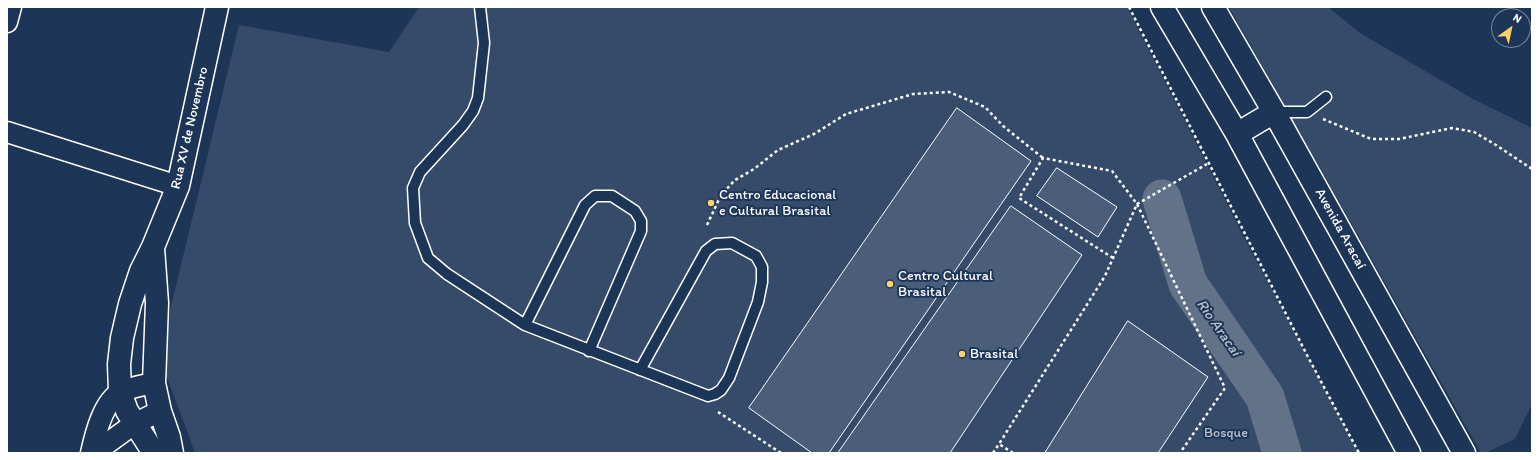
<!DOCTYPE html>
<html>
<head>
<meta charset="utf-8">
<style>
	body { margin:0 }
	#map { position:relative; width:1539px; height:460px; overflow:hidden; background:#1d3557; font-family:Itim,sans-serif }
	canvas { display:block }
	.frame { position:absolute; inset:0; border:8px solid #fff; pointer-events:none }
	.north { position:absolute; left:1491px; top:8px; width:40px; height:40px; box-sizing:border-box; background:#1d3557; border:1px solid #77869a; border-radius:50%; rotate:33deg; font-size:11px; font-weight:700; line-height:16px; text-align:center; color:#fff }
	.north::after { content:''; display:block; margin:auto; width:14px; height:18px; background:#ffd166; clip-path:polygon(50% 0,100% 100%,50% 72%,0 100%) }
</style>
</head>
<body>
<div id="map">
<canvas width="1539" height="460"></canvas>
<div class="frame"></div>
<div class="north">N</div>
</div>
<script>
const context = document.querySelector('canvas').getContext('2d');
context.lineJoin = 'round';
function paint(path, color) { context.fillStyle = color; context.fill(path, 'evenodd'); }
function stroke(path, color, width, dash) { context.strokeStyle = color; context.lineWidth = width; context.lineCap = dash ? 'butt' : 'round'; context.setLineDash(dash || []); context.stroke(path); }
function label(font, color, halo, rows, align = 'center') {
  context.font = font + ' Itim,sans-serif'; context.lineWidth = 4; context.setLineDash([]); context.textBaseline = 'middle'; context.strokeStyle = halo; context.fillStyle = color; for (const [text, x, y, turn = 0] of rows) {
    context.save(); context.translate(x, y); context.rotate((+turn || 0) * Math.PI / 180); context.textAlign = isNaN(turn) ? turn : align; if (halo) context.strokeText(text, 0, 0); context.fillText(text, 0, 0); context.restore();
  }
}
paint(new Path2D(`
	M419 7H1127L1247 243 1359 453H195L159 356 239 25 389 52Z
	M1229 7H1328L1360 33 1473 99 1532 128V404L1515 439 1485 453H1481Z`), '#364b69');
stroke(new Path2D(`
	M1162 199 1188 284 1265 397 1282 453`), '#617289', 39);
const building = new Path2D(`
	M957 108 1031 161 829 453H812L749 408Z
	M1057 168 1117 207 1098 237 1037 196Z
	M1011 206 1082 255 950 453H838Z
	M1128 321 1208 377 1158 453H1045Z`);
paint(building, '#4a5d79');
stroke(building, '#fff', 1);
const lane = new Path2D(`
	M480 7 484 43 478 98 473 111 463 125 420 172 413 188 415 223 428 258 447 274 525 325 708 396 715 394 721 390 729 378 758 302 762 282V267L756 256 732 243 715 244 706 251 640 370
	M1274 112H1307L1326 97
	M525 325 585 205 595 196H612L635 211 641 221V231L589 351`);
const street = new Path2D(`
	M7 22 11 7
	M7 132 178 186
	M91 453C95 435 103 401 121 392 131 387 144 385 154 383
	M94 453 134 424 160 411`);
const secondary = new Path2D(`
	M1162 7 1237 134 1409 453
	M1213 7 1274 112 1464 453
	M1237 134 1274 112
	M153 248 157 303 154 383 160 411 169 437 172 453
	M154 453 127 411 120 392 119 364 122 338 130 304 141 271 153 247 178 186 217 7`);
stroke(lane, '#fff', 13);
stroke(street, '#fff', 23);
stroke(secondary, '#fff', 25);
stroke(new Path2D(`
	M1129 7 1307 355 1359 453
	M1323 119 1371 139H1399L1452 128 1474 132 1496 145 1532 169
	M707 225 721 195 735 180 754 169 778 150 814 134 846 114 913 94 949 92 985 107 1003 126 1043 158
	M1113 258 1019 198 1043 158 1112 171 1137 204 1225 388 1180 453
	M718 412 781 453
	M993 453 999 444
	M1013 453 999 444 1105 276 1137 204 1207 164`), '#fff', 2.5, [3, 3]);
stroke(lane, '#1d3557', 10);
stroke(street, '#1d3557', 20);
stroke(secondary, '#1d3557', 22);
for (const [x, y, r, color] of [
	[711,203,4,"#ffd166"],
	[890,284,4,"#ffd166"],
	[962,354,4,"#ffd166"]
]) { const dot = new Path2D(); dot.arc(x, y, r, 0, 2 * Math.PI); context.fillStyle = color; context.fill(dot); stroke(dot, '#1d3557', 1.5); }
label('14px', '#fff', '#1d3557', [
	["Rua XV de Novembro",190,128,-77],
	["Avenida Aracaí",1340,229,61]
]);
label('14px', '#fff', '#1d3557', [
	["Centro Educacional",719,195],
	["e Cultural Brasital",719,211],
	["Centro Cultural",898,276],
	["Brasital",898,292],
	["Brasital",970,354]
], 'left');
label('14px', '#b9c0ca', '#1d3557', [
	["Bosque",1226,433]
]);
label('italic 15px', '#b8c0ca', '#1d3557', [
	["Rio Aracaí",1218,328,55]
]);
</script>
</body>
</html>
